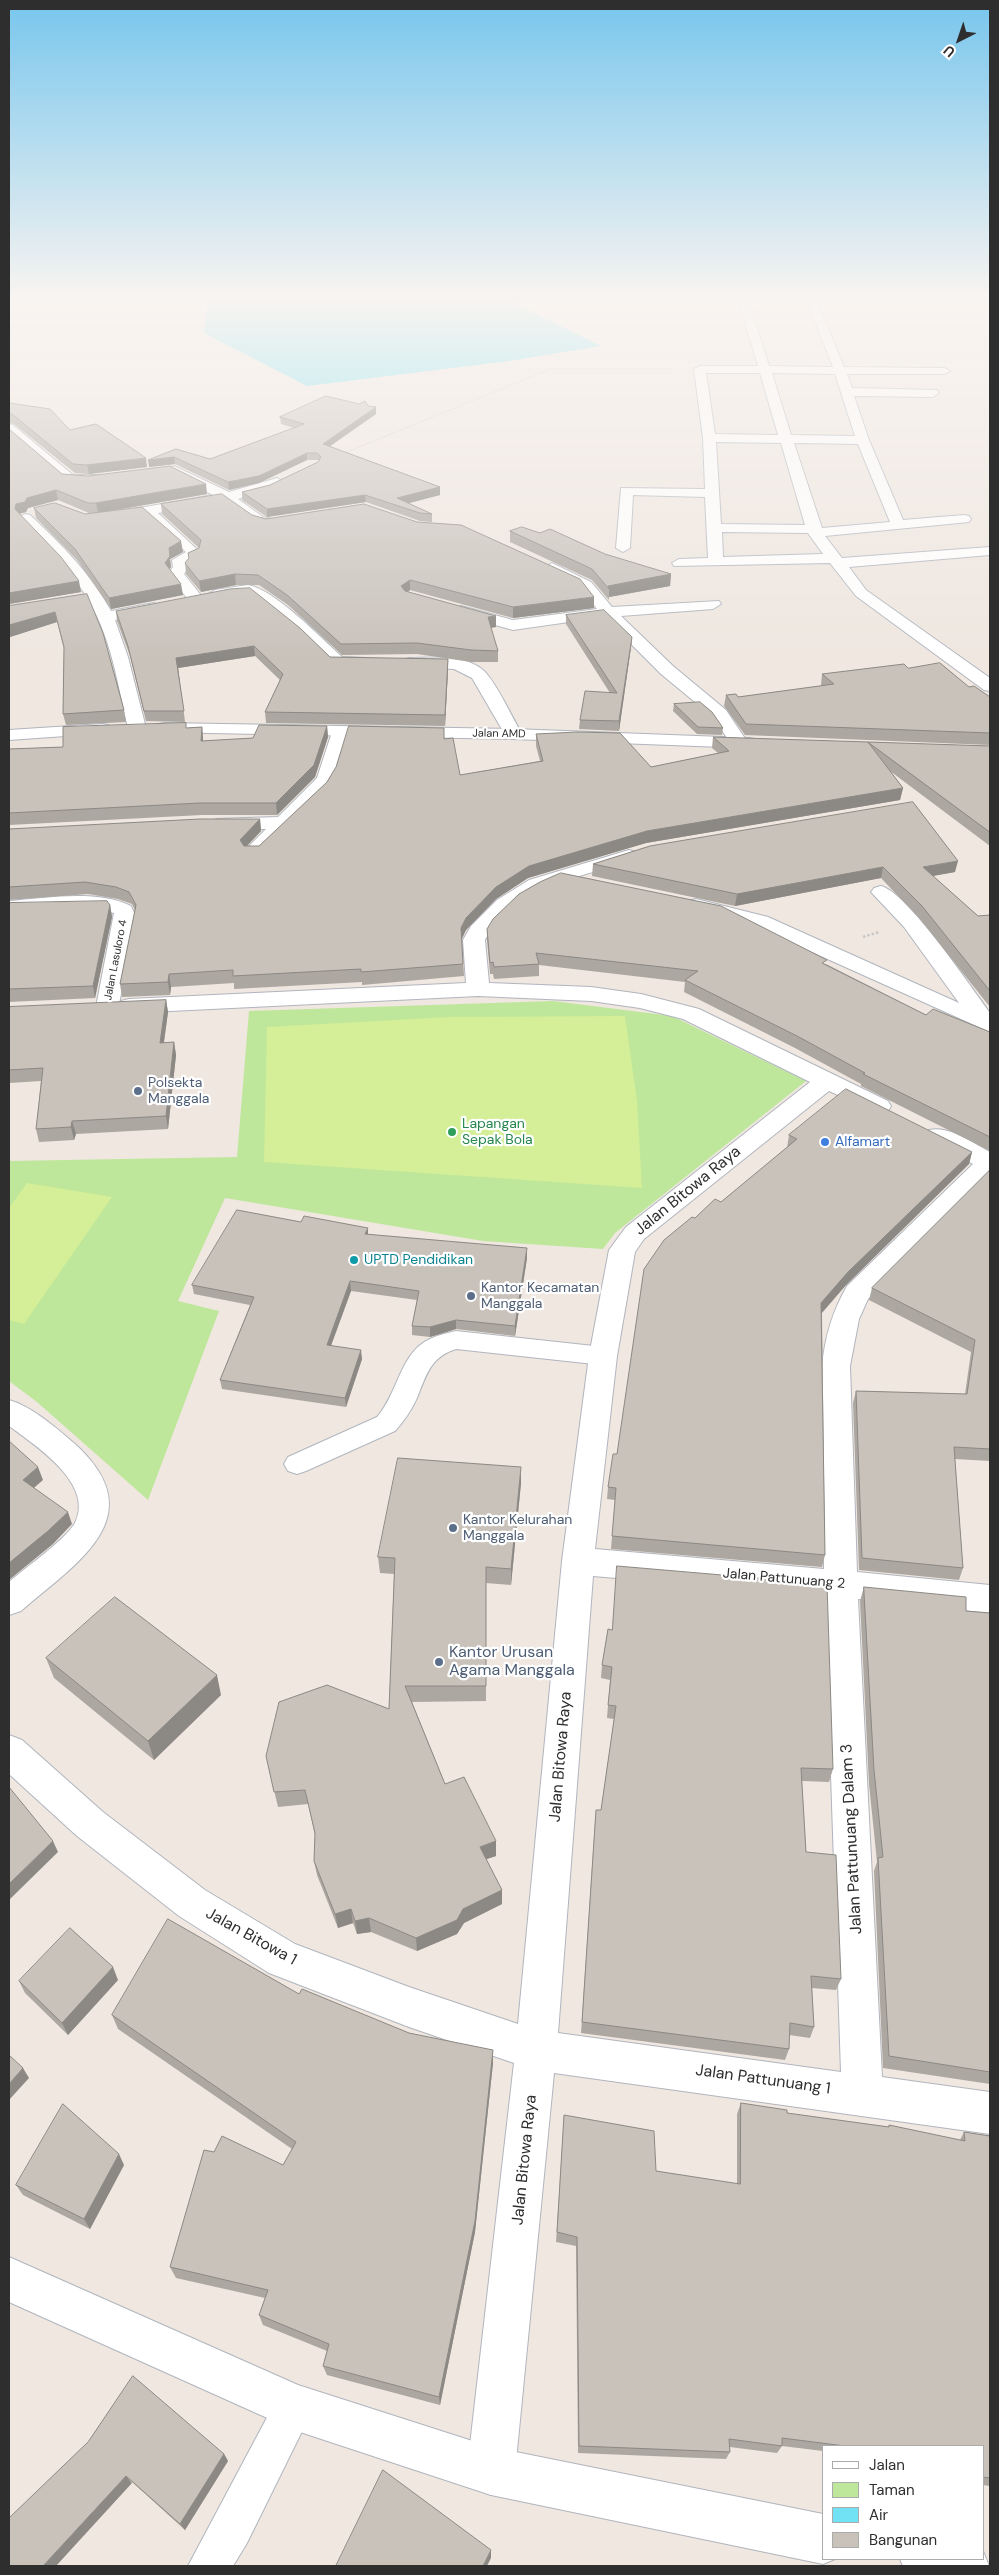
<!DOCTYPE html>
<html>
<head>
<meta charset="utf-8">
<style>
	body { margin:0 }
	#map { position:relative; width:999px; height:2575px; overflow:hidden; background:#efe7e0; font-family:"DM Sans",sans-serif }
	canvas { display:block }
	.frame { position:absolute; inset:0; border:10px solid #2e2e2e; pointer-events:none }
	.legend { position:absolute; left:822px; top:2445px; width:162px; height:115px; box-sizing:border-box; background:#fff; border:1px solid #ababab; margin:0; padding:6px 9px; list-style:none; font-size:15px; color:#2e2e2e }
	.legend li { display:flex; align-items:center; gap:10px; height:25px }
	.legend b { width:25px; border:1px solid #ababab }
	.north { position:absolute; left:934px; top:15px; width:50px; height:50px; -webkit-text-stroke:4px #fff; paint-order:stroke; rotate:221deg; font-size:14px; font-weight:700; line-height:20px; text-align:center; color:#2e2e2e }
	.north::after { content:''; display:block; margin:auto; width:18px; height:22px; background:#2e2e2e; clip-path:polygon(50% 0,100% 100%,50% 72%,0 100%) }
</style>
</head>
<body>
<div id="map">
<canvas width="999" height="2575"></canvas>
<div class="frame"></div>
<ul class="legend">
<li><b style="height:6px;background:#fff"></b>Jalan</li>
<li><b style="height:14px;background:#bee79b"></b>Taman</li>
<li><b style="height:14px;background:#71e1f4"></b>Air</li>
<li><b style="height:14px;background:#c8c2bb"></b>Bangunan</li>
</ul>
<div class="north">U</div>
</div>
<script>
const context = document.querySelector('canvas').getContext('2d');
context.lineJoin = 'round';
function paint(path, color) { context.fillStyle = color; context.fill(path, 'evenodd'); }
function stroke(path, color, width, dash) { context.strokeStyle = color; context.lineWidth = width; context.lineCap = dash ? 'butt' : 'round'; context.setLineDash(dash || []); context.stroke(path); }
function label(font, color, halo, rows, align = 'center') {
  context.font = font + ' "DM Sans",sans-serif'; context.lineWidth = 4.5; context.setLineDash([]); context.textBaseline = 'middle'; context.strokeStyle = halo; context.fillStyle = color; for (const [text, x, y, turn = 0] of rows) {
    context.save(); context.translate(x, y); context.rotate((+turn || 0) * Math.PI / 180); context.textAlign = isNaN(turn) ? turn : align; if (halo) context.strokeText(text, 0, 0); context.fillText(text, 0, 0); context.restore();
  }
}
paint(new Path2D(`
	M553 1001 672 1016 806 1081 615 1233 603 1249 483 1241 225 1198 178 1301 219 1311 148 1500 37 1402 9 1381V1161L237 1157 249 1011Z`), '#bee79b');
paint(new Path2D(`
	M625 1016 637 1101 642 1188 264 1162 267 1027 450 1017Z
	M27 1183 112 1197 24 1324 9 1320V1208Z`), '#d4ef97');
paint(new Path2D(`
	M208 299H543L514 303 601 346 509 361 307 386 204 333Z`), '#71e1f4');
const lane = new Path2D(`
	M456 1331 603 1347 612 1350 615 1356 612 1362 603 1365 456 1349C430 1357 426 1376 417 1398 411 1411 404 1421 395 1431L306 1471 297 1474 288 1471 284 1464 288 1457 377 1417C398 1394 400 1352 430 1339 438 1335 448 1333 456 1331Z
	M294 2387 308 2393 314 2407 247 2543 233 2566H188L280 2393Z`);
const street = new Path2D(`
	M738 299H748L769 366 833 367 806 299H816L844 367 944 368 950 371 944 374H847L852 388 937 390 939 393 933 397 854 396 869 440 903 520 964 515 969 516 971 519 969 522 825 536 842 558 990 547V555L849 567 866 590 990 678V691L984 690 856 596 830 563 674 566 672 563 679 559 708 558 705 497 633 495 630 548 623 552 616 548 621 488 705 489 703 438 694 369 700 366H758ZM706 373H760L778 435 715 434ZM772 373 835 374 855 436 791 435ZM716 442 781 443 805 525 721 524ZM794 443 858 444 890 522 822 528ZM722 532 808 533 823 554 723 557Z
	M9 424 13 425 73 475H99L106 479 99 483 65 482 9 434Z
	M174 466 229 492 277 478 284 482 282 485 238 499 263 517 276 520 278 523 276 526C256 531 239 513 224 502L158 513 202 554 187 562 189 567 184 574 204 599 196 604 190 602 168 574 173 567 172 560 186 552 144 516 111 521 104 517 111 513 213 495 169 473 167 470Z
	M25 514 30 515C61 544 91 574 111 611L154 603 162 608 160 611 115 620 128 657 146 728 143 732H131L128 728C118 686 112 641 90 603 73 571 45 546 20 521L18 518Z
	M552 563 591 582 612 607 719 601 721 604 713 609 621 616 673 666 726 710 748 743 745 747H733L713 717 661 674 604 617 513 630 455 614 453 611 461 606 513 620 597 609 581 588 547 571 544 568Z
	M248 585C274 589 321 638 342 657L367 658 375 663 367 668 331 666 302 637 251 595 215 600 207 595 215 590Z
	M410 658C433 658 466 654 484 671 496 682 513 719 522 734L519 738H507L472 678 454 669 404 667 402 663 404 659Z
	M341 727 347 728 350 732 335 778 326 793 260 856H246L243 852 266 829H223L216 827 213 823 216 819 278 817 317 778 332 732 335 728Z
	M629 850 636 852 639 856 636 860C583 876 514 886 485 940L489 983 591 987 641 994 699 1009 888 1101 891 1106 888 1111 879 1114 829 1091 644 1239 635 1252 617 1356 595 1549 824 1569 822 1366C825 1337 832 1312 847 1286L973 1164 929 1142 926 1136 929 1130C949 1125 973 1143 990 1152V1176L868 1299 859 1319 850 1366 857 1572 990 1585V1613L858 1599 882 2077 990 2092V2134L554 2073 515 2471 508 2488 491 2495 474 2488 467 2471 514 2063 409 2027 269 1973 179 1916 77 1836 9 1774V1735L22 1740 103 1812 205 1890 295 1944 409 1987 518 2024 562 1561 589 1356 609 1250 626 1227 810 1082 683 1019 640 1008 591 1001 478 996 129 1013 121 1011 118 1007 115 1012 107 1014 99 1012 96 1007 114 913 88 909 9 913V901C44 898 99 889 131 906L136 917 119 1004 121 1001 129 999 466 983 463 940 471 926 497 900 529 880ZM593 1576 825 1596 841 2072 558 2033Z
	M881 886C907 892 971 987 990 1013V1032L754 926 689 909 686 905 689 901 696 899 768 917 959 1003 904 927 871 892 874 888Z
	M9 1400C33 1407 56 1428 75 1444 155 1517 76 1563 21 1611L9 1615V1582C25 1568 65 1540 75 1523 95 1484 35 1445 9 1426Z`);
const secondary = new Path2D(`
	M165 723 513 729 749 738 755 739 758 743 755 747 749 748 513 739 159 732 156 728 159 724Z
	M102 724 108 725 111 729 108 733 9 740V730Z
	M9 2257 298 2385 491 2447 823 2514V2559H835L823 2564 491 2495 294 2430 9 2302Z
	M983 2551 989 2566H903L900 2559H983Z`);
stroke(lane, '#b0b5be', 2);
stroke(street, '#b0b5be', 2);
stroke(secondary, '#b0b5be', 2);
stroke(new Path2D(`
	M581 302 608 299
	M342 454 550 369H674`), '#c9c9c9', 1, [2, 1]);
stroke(new Path2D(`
	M863 937 879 932`), '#c9c9c9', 2.5, [2.5, 2]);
paint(lane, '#fff');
paint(street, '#fff');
paint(secondary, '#fff');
paint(new Path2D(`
	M9 403 70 430 147 467 89 474 75 473 14 424 9 423Z
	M368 406 376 414 330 446 440 487V495L408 503 432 514V522L420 521 366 502 267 517 242 500V492L270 485 318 462 319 461 318 460H307L259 483 229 490 175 464 149 467 176 449 210 459 294 428 281 424 280 417Z
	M9 429 62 474 207 494 111 511 183 552 170 559 171 567 169 569 183 595 111 609 77 560 36 518 34 508 85 514 94 513H89L58 500 28 508 26 512 19 514 81 592 9 604Z
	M161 504 252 515 594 597V608L513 618 410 590 408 592 496 627 491 628 498 651V662H471L417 654 342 655 288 605 259 585H236L201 592 186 574 185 563 189 558 188 553 199 548 162 514Z
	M510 531 671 574 670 586 609 597V600L592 580 510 542Z
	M87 594 124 710 126 722 66 725 63 714 64 649 57 622 10 637 9 641V606Z
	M116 611 330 657 448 659V670L445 726 266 723 265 712 280 680 255 656 178 668 185 722 146 721 130 656 117 621Z
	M566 615 632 637 631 647 619 731 579 729 580 720 610 693 566 624Z
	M908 668 969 687 990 697V745L745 735 724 706 726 695 738 697 822 686 821 685 822 674Z
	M674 704 723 728 722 735 697 734 673 711Z
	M327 726 328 737 315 777 277 815H202L9 825V826V749L63 747 186 728 202 727 203 741 253 738Z
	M536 734 651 767 718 753 712 748 713 737 990 746V846L890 771 903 788 900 800 646 843 528 878 496 899 466 930 462 939 464 976 362 985V982L234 989V983L171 987 170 995 122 997 120 984 135 910 132 904 118 899 88 894 9 900V829L260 819 261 831 247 846H259L445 739 460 775 540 761 536 746Z
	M650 846 955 872 933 876 978 916 990 915V1007L919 918 881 878 735 906 592 876 593 864Z
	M9 903 110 905 112 917 95 998 9 1002V1004Z
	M487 929 826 964 926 1015 990 1032V1151L861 1086V1084L795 1048 684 992 685 982 539 965V976L494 979 493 974H490L487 940Z
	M166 1000 168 1012 164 1043 174 1042 176 1055 168 1129 76 1134 74 1140 39 1142 36 1129 41 1081 9 1083V1007Z
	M789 1135 972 1152 969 1164 846 1285 822 1313 825 1555 822 1567 611 1549 615 1500 607 1499 608 1487 617 1454 695 1218 721 1202 787 1148Z
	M990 1170V1461L955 1459 963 1568 959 1580 859 1570 853 1403 856 1391 965 1394 971 1352 869 1300 872 1288Z
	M301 1222 368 1228V1235L527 1248V1258L515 1336 456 1329 430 1337 412 1335V1326L417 1300 351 1291 331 1345 362 1359 346 1407 222 1389 220 1380 250 1305 194 1294 192 1285Z
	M521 1483 511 1585 486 1583V1701L412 1702 445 1784 496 1841V1856L486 1859 502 1890V1904L464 1923 457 1934 417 1951 371 1932 357 1934 353 1923 338 1928 317 1875 314 1861 315 1835 308 1804 278 1807 266 1756 389 1709 394 1574 380 1573 378 1557Z
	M864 1587 966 1611 990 1613V2084L883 2068 874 1871 877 1862 869 1784 860 1601Z
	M608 1629 833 1769 829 1782 802 1781 806 1852 841 1979 836 1990 812 1988 814 2027 810 2038 789 2035V2049L785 2060 581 2033 595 1822 601 1810 614 1719 607 1718 610 1680 601 1678 602 1665Z
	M46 1658 221 1695 154 1760 54 1678Z
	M118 1980 68 2035 25 1993 19 1981Z
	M299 1994 493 2063 475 2232 440 2405 327 2375 323 2366 327 2351 263 2325 259 2315 265 2298 176 2278 170 2267 283 2165 292 2149 118 2029 112 2015Z
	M741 2103 787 2113 888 2127 889 2125 960 2140 964 2132 990 2136V2486L983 2485V2446H823V2451L782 2446 777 2453 730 2447V2452L726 2459 578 2453 576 2246 556 2242 564 2115 656 2171 737 2184V2114Z
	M124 2165 90 2229 23 2195 16 2185Z
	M88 2442 224 2454 228 2461 185 2530Z`), '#aca7a1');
paint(new Path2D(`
	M376 407V414L323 451V444Z
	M307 453V460L259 483 229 490 228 482Z
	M174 457 175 464 149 467 148 460Z
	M146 458 147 467 89 474 87 465Z
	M206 484 207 494 98 513 96 503Z
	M440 487V495L398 506 397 498Z
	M56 490 58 500 28 508 26 512 18 514 15 509 16 504 27 498Z
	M365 495 366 502 267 517V509Z
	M181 541 183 552 170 559 171 567 166 574 165 563 169 548Z
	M235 574 236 585 201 592 199 581Z
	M671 574 670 586 609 597V589L608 586Z
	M410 580V590L401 597V586Z
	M79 581 81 592 9 604V593Z
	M181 584 183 595 111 609 109 598Z
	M594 597V608L513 618V607Z
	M55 612 57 622 10 637 9 641V625Z
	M496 616V627L488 628V617Z
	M632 637 631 647 619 731V721Z
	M254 646 255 656 178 668 185 722 176 658Z
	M448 659V670L445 726V715Z
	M327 726 328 737 315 777 277 815 276 803Z
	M202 727 203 738V753L201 741Z
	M903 788 900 800 646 843 528 878 496 899 466 930 461 940V928L466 918 496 887 529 866 647 831Z
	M260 819 261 831 241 852 240 840Z
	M958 861 955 872 921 878 923 867Z
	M883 867 881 878 735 906 737 894Z
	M110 905 112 917 95 998 93 986Z
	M169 974 171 987 170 995 168 982Z
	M166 1000 168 1012 162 1055 160 1043Z
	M174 1042 176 1055 168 1129 166 1116Z
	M72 1121 76 1134 74 1140 71 1127Z
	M972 1152 969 1164 846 1285 819 1316 821 1303 848 1272Z
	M368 1228V1237L365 1234Z
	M527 1248V1258L515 1336V1326Z
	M350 1281 351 1291 328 1354 327 1345Z
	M456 1320V1329L430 1337V1327Z
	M361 1350 362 1359 346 1407 345 1398Z
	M38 1467 43 1480 28 1493 23 1480Z
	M521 1467V1483L511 1585V1569Z
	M68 1512 72 1524 53 1544 9 1580V1563Z
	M217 1675 221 1695 154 1760 148 1741Z
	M53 1841 58 1852 9 1900V1884Z
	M496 1841V1856L481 1861 480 1847Z
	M502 1890V1904L464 1923 457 1934 417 1951 416 1938 463 1909Z
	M351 1909 353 1923 338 1928 335 1914Z
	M369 1918 371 1932 357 1934 355 1921Z
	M113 1967 118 1980 68 2035 62 2023Z
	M493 2050V2063L475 2232 440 2405 439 2397Z
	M23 2068 29 2078 9 2100V2084Z
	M119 2154 124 2165 90 2229 84 2219Z
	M224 2454 228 2461 185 2530 180 2524Z
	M126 2476 132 2483 56 2566H43Z
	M491 2550V2558L487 2566H483Z`), '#8c8883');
const building = new Path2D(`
	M326 396 359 404 365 401 368 406 376 407 323 444 440 487 397 498 432 514 420 513 365 495 267 509 242 492 270 485 318 462 321 457 317 453H307L259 476 228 482 174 457 148 460 176 449 210 459 304 424 280 417Z
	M9 403 50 409 70 430 96 424 146 458 87 465 73 464 12 414H9Z
	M9 429 62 474 88 476 170 466 206 484 96 503H88L56 490 27 498 25 502 16 504 15 509 61 557 79 581 9 593Z
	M222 494 252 515 266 519 364 504 417 522 461 525 580 579 594 597 513 607 410 580 401 586 405 591 496 616 488 617 498 651 471 650 417 643 341 644 287 595 258 575 235 574 199 581 185 563 189 558 188 553 199 548 201 540 161 504Z
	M55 503 85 514 142 507 181 541 169 548 170 556 165 563 181 584 109 598 75 549 34 508Z
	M522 527 540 533 550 529 605 554 671 574 608 586 609 589 592 569 510 531Z
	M250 588 300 628 330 657 448 659 445 715 265 712 283 674 254 646 176 658 184 711H144L128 646 116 611 230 589Z
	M87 594 103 633 124 710 63 714 64 647 55 612 9 625V606Z
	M604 610 632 637 619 721 580 720 585 691 617 693 566 615Z
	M940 663 969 687 974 686 990 697V733L746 724 726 695 736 694 738 697 834 684 822 674 904 664 908 668Z
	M700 702 712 712 723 728 698 727 674 704Z
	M186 723V728L202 727 201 741 253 738 259 725 327 726 314 765 276 803H200L9 813V749L63 747V727Z
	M349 726 444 728V739L453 738 460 775 543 761 536 734 577 732 620 733 651 767 729 751 713 737 868 742 903 788 647 831 529 866 496 887 466 918 461 928 463 964 361 972V969L233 976V970L169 974 168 982 120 984 136 905 129 892 116 887 85 882 9 887V829L200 819H260L240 840 244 846H259L327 782 336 767Z
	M868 742 990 746V832Z
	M913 802 958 861 923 867 978 916 990 915V991L922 906 883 867 737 894 593 864 650 846Z
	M561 873 721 906 827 960 822 963 926 1015 933 1009 990 1032V1137L863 1074 865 1073 797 1036 685 980 698 971 536 953 539 964 494 967 493 962 490 963 487 929 493 919 519 894 540 882Z
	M107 901 110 905 93 986 9 989V903Z
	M166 1000 160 1043 174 1042 166 1116 72 1121 71 1127 36 1129 43 1068 9 1070V1007Z
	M846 1089 972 1152 848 1272 821 1303 825 1555 612 1536 616 1488 608 1487 613 1454H617L644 1269 664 1240 692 1217 695 1218 715 1199 721 1202 797 1139 789 1135Z
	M990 1170V1449L954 1447 963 1568 862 1558 856 1391 967 1394 975 1340 872 1288Z
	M237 1210 301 1222 304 1216 368 1228 365 1234 527 1248 515 1326 456 1320 430 1327 412 1326 419 1291 350 1281 327 1345 361 1350 345 1398 220 1380 254 1297 192 1285Z
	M9 1441 38 1467 23 1480 68 1512 48 1531 9 1563Z
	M398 1458 521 1467 511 1569 486 1567V1686H405L445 1784 464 1777 496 1841 480 1847 502 1890 463 1909 457 1920 416 1938 369 1918 355 1921 351 1909 335 1914 314 1861 315 1833 305 1790 274 1792 266 1756 279 1702 327 1685 389 1709 395 1558 378 1557Z
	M617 1566 827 1584 833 1769 801 1768 806 1852 836 1855 841 1979 811 1976 814 2027 790 2023 789 2049 582 2022 596 1810H601L616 1706 608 1705 612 1667 602 1665 608 1629 612 1630Z
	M864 1587 966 1597V1611L990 1613V2072L889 2056 878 1858 883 1857 874 1770Z
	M115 1597 217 1675 148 1741 46 1658Z
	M9 1787 53 1841 9 1884Z
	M168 1919 299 1994 302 1989 409 2033 493 2050 475 2221 439 2397 323 2366 329 2344 259 2315 268 2290 170 2267 204 2150 214 2152 222 2136 283 2165 296 2142 112 2015Z
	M70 1928 113 1967 62 2023 19 1981Z
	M9 2055 23 2068 9 2084Z
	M741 2103 787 2110V2113L889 2127V2125L965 2141 964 2132 990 2136V2478L983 2477V2446H845L782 2438V2446L729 2439 730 2452 579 2446 577 2237 557 2232 564 2115 654 2131 656 2171 740 2184Z
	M63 2104 119 2154 84 2219 16 2185Z
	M133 2376 224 2454 180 2524 126 2476 43 2566H9V2518L88 2442Z
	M383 2470 491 2550 483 2566H336Z`);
paint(building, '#c8c2bb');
stroke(building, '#8c8883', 1);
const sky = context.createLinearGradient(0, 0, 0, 659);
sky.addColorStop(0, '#78c6ed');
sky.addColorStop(0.45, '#f8f4f1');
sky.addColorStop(1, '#f8f4f100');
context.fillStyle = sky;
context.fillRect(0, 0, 999, 659);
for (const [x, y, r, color] of [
	[138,1091,5,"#5c6f8a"],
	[452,1132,5,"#2e9e5b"],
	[825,1142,5,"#3f7fe0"],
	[354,1260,5,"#0f9aa8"],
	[471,1296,5,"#5c6f8a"],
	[453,1528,5,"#5c6f8a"],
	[439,1662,5,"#5c6f8a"]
]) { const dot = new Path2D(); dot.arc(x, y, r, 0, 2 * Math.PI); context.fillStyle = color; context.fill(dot); stroke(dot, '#fff', 2); }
label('11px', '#2e2e2e', '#fff', [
	["Jalan AMD",499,734,1],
	["Jalan Lasuloro 4",116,960,-79]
]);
label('14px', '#4e5e75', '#fff', [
	["Polsekta",148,1083],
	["Manggala",148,1099],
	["Kantor Kecamatan",481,1288],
	["Manggala",481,1304],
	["Kantor Kelurahan",463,1520],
	["Manggala",463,1536]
], 'left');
label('14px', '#27864d', '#fff', [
	["Lapangan",462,1124],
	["Sepak Bola",462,1140]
], 'left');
label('14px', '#366cbe', '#fff', [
	["Alfamart",835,1142]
], 'left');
label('14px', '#0d838f', '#fff', [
	["UPTD Pendidikan",364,1260]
], 'left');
label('14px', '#2e2e2e', '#fff', [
	["Jalan Pattunuang 2",784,1579,5]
]);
label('16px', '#2e2e2e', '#fff', [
	["Jalan Bitowa Raya",688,1191,-39],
	["Jalan Bitowa Raya",561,1757,-85],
	["Jalan Pattunuang Dalam 3",852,1839,-93],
	["Jalan Bitowa 1",251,1937,29],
	["Jalan Pattunuang 1",763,2080,8],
	["Jalan Bitowa Raya",525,2160,-84]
]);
label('16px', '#4e5e75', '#fff', [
	["Kantor Urusan",449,1653],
	["Agama Manggala",449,1671]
], 'left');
</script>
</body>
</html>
